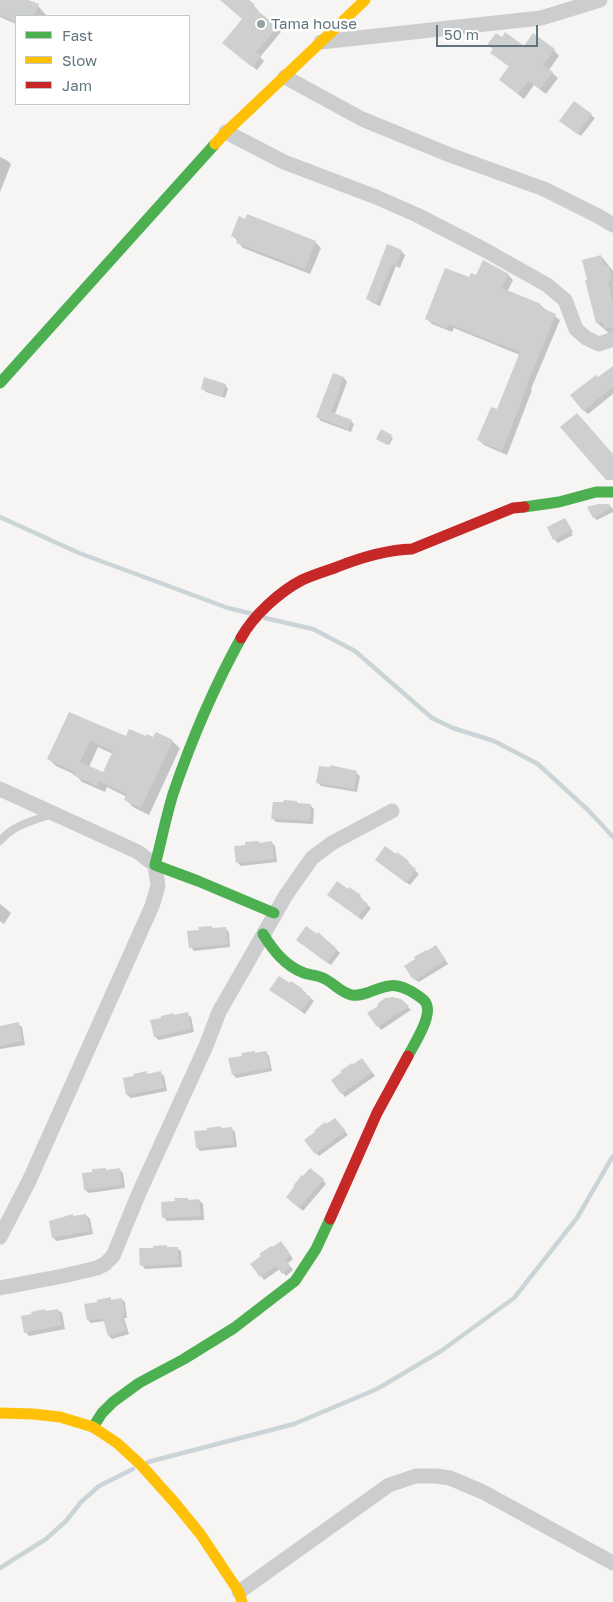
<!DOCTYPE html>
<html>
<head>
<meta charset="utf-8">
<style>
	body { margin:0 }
	#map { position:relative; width:613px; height:1602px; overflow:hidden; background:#f6f5f4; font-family:"Golos Text",sans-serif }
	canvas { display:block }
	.legend { position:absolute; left:15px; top:15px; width:175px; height:90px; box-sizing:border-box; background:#fff; border:1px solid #c0c8cc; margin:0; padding:6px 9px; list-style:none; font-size:15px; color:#61757f }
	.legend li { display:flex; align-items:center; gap:10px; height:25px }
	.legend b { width:25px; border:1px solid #c0c8cc }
	.scale { position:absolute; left:436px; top:25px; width:102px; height:22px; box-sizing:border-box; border:2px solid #61757f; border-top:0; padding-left:6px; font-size:15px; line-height:18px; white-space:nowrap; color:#61757f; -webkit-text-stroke:4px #fff; paint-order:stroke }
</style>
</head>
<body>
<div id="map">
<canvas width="613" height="1602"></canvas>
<ul class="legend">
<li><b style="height:6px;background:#4caf50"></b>Fast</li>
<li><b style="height:6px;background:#ffc107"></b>Slow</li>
<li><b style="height:6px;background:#c62828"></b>Jam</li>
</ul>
<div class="scale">50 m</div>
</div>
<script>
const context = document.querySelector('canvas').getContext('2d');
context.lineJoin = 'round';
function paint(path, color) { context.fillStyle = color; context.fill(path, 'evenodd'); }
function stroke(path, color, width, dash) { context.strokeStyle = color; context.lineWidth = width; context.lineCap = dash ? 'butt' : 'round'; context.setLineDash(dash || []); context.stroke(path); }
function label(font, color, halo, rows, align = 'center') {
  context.font = font + ' "Golos Text",sans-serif'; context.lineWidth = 5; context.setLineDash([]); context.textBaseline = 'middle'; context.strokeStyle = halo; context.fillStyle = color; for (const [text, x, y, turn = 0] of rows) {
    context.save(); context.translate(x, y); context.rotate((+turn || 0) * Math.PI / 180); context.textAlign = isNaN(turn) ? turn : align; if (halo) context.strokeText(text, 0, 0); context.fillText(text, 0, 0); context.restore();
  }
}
paint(new Path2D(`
	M0 0H25L38 6 47 16H16V24L0 17Z
	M221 0H247L258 10 257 11 281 32 260 57 264 61 257 70 228 47 243 19Z
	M502 38 524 48 554 50 559 56 549 70 558 78 546 94 534 85 524 99 500 80 510 67 497 58 494 50 489 45Z
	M591 115 595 118 581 136 564 124Z
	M0 157 8 161 11 164 0 192Z
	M246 220 315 242 321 248 310 274 243 248 233 236Z
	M388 246 401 251 405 255 400 268 396 266 380 306 371 302 368 299Z
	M601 256 613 271V334H610L597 323 587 281 588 280Z
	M508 275 513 280 507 292 540 305 560 320 531 389 532 390 507 455 484 445 479 440 497 411 520 355 454 328 452 332 432 324 427 319 470 279 477 277Z
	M613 368V394L588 414 583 410 599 379Z
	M334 375 344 378 347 382 335 414 351 421 354 424 351 432 321 421 318 417Z
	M225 385 228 389 225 398 206 392 202 388Z
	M382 431 393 438 389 445 379 440Z
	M609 505 613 509V512L597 520 594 517Z
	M565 519 573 532 571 533 573 535 558 543 554 539Z
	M70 713 127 738 172 741 180 748 149 815 133 807 126 800 127 797 107 787 105 792 82 782 76 775 56 766 49 759ZM98 747 113 754 103 774 89 767Z
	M331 769 356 773 360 776 357 792 321 786 317 782Z
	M297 802 299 805H310L314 809 313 824 276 822 273 819Z
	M258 842 260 844 272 843 275 846 277 862 241 866 238 863 247 846Z
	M398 854 408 862 411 865 410 866 419 874 410 885 380 863Z
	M348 890 360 896 363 900 362 901 371 908 362 920 332 898Z
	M0 904 11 913 4 924 0 921Z
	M212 927 214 929 225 928 229 932 230 947 194 951 191 947 200 931Z
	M319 934 340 953 331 965 301 943Z
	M439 951 448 964 419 982 417 981 413 977Z
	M302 990 306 993 305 994 314 1001 305 1014 275 993Z
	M401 1000 411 1010 381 1030 378 1026 380 1006Z
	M173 1014 175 1016 187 1014 191 1017 194 1032 159 1040 155 1037Z
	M18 1024 22 1027 25 1045 0 1049V1027Z
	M254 1052 256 1054 266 1052 269 1056 272 1071 236 1078 233 1074 243 1057Z
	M365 1063 375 1076 345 1097 342 1093Z
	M160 1072 164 1076 167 1091 131 1098 127 1095 147 1073 149 1075Z
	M338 1123 348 1135 319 1156 316 1153 326 1126Z
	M231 1128 235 1132 237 1147 200 1151 197 1147 222 1129Z
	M105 1169 107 1171 119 1169 123 1173 125 1188 89 1193 85 1190 94 1173Z
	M323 1180 326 1184 303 1211 291 1201Z
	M199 1200 203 1204 204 1220 167 1221 164 1217Z
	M86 1215 90 1219 93 1234 57 1241 53 1238 74 1217Z
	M166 1246 168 1248H177L181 1251 182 1267 145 1269 142 1265 154 1249Z
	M284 1246 293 1259 288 1263 293 1270 286 1276 280 1269 264 1280 261 1276Z
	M110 1299 112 1301 121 1299 125 1302 127 1318H124L129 1334 112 1339 109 1336 105 1321 91 1323 88 1320Z
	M58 1310 62 1313 65 1329 29 1336 26 1333Z`), '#0003');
stroke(new Path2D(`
	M0 517 79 553 228 608 253 614
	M265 618 313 629 355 651 432 718 453 728 494 741 538 764 589 811 613 837
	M148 1462 294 1424 377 1389 441 1351 514 1298 577 1218 613 1156
	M0 1568 46 1539 66 1521 81 1502 99 1486 133 1469`), '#cbd5d7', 4.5);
paint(new Path2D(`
	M0 0H28L39 4 34 16H16V22L0 15Z
	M220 0H249L255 5 253 7 278 27 256 52 261 56 252 67 222 43 242 19Z
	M505 32 524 46 533 33 555 49 543 65 553 72 540 89 528 81 518 94 499 80 509 66 490 53 493 49 487 45 496 33 502 37Z
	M574 101 592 114 577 134 559 121Z
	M247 214 316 241 305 269 236 243 238 239 231 236 239 216 245 219Z
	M387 244 402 250 396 265 392 264 376 303 366 299Z
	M601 255 604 266 609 265 612 280 608 282 613 303V327L604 329 602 322 596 323 585 280H587L582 260Z
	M483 260 509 274 502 288 541 304 540 307 556 314 527 384H528L502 451 477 440 491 407 497 409 520 352 449 324 447 328 425 319 445 268 469 277 471 273 476 275Z
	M613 366V387L583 411 570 395 596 375 598 377Z
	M333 373 344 377 331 412 352 420 348 429 316 417Z
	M204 377 226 384 222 396 201 389Z
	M577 413 613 454V480H606L560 427Z
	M381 429 392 435 387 445 376 439Z
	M598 504H609L611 508 593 518 587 507Z
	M565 518 571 528 569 529 570 531 553 540 547 527Z
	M69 712 126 736 129 729 146 736 147 734 153 737 156 732 173 740 141 808 124 800 127 794 99 781 97 786 73 775 75 772 47 759ZM90 741 113 751 103 772 80 762Z
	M330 765 357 771 354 789 316 783 319 766 330 767Z
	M284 800 297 801V803L311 804 310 821 271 819 273 802H283Z
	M259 841V843L272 841 274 859 236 863 234 846 245 845V842Z
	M385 846 396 854 397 852 409 861 407 862 416 869 406 883 375 860Z
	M337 881 348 889 349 887 361 895 359 897 368 904 358 917 327 895Z
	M212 926V928L226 927 228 944 189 948 187 931 199 930 198 927Z
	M306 926 317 934 318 932 337 949 327 963 296 940Z
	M436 945 446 960 415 980 412 978 404 966 415 959 414 957 426 950 427 951Z
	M279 976 290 983 291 981 303 989 302 991 311 997 301 1011 269 990Z
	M393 997 401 999 409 1006 377 1027 367 1013 378 1006 377 1004 385 998Z
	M188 1012 191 1029 154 1037 150 1020 161 1018V1016L174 1013V1015Z
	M19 1022 22 1041 0 1046V1026Z
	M255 1051V1053L266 1051 270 1068 232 1075 228 1058 242 1056 241 1053Z
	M362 1058 372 1072 341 1094 331 1080 342 1072 340 1071 352 1063 353 1064Z
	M147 1071V1074L161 1071 164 1088 126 1095 123 1078 134 1076 133 1074Z
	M335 1118 346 1131 315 1154 304 1140 315 1132 314 1131 325 1122 326 1124Z
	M221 1126V1128L232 1127 234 1144 196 1148 194 1131 207 1130V1128Z
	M106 1168V1170L120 1168 122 1185 84 1190 82 1173 92 1172V1169Z
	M310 1168 324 1179 299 1208 286 1197 294 1187 293 1186 302 1175 303 1176Z
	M174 1198H188L189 1200 199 1199 201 1216 162 1218 161 1202 175 1201Z
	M73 1214V1216L86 1214 90 1231 52 1238 49 1221Z
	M281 1241 291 1255 285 1259 290 1266 282 1274 276 1266 260 1277 250 1264 261 1256 259 1254 271 1246 272 1247Z
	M167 1245V1247H178L179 1264 140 1266 139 1248H153V1246Z
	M111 1297V1300L122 1298 125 1315 122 1316 126 1331 108 1336 103 1319 87 1320 84 1304 97 1302V1300Z
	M45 1309V1311L58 1309 62 1325 24 1333 21 1316 32 1314 31 1312Z`), '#ced0d0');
stroke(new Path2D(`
	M0 841C13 825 32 821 52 814`), '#cccdce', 8);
stroke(new Path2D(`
	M321 42 541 18 600 0
	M285 77 362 119 450 155 544 189 600 217 613 225
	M226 132 284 162 376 197 417 215 483 249 547 285 565 300 576 329 586 338 599 344 613 339
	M0 789 138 852 155 865 158 886 152 906 29 1181 0 1237
	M0 1288 63 1276 97 1268 105 1264 113 1256 139 1193 206 1046 219 1012 286 895 312 858 332 843 392 811
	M239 1592 389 1485 416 1476H436L450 1478 483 1492 613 1563`), '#cccdce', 15);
stroke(new Path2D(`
	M0 383 215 144
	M524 507 559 502 596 492H613
	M241 638C214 687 191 741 173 794 166 817 161 842 155 865L198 881 274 913
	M263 934C273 950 285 966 304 973 310 975 317 975 323 978 333 982 341 993 352 995 365 997 377 987 389 986 398 984 407 989 414 993 418 996 424 999 426 1003 433 1016 414 1044 408 1056
	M93 1427 102 1413 113 1402 139 1383 184 1359 234 1328 295 1281 316 1249 330 1219`), '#4caf50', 11);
stroke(new Path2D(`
	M215 144 226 132 365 0
	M0 1413 33 1414 60 1417 93 1427 117 1443 141 1465 175 1503 201 1535 239 1592 242 1602`), '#ffc107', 11);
stroke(new Path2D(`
	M241 638C253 616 279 592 302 580 313 575 326 571 337 567 362 557 385 550 412 549L513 508 524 507
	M330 1219 377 1113 408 1056`), '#c62828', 11);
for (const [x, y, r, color] of [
	[261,24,5,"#95a2a8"]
]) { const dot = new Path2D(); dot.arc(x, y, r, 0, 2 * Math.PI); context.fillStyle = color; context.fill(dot); stroke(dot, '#fff', 2); }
label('15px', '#61757f', '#fff', [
	["Tama house",271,24]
], 'left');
</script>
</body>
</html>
